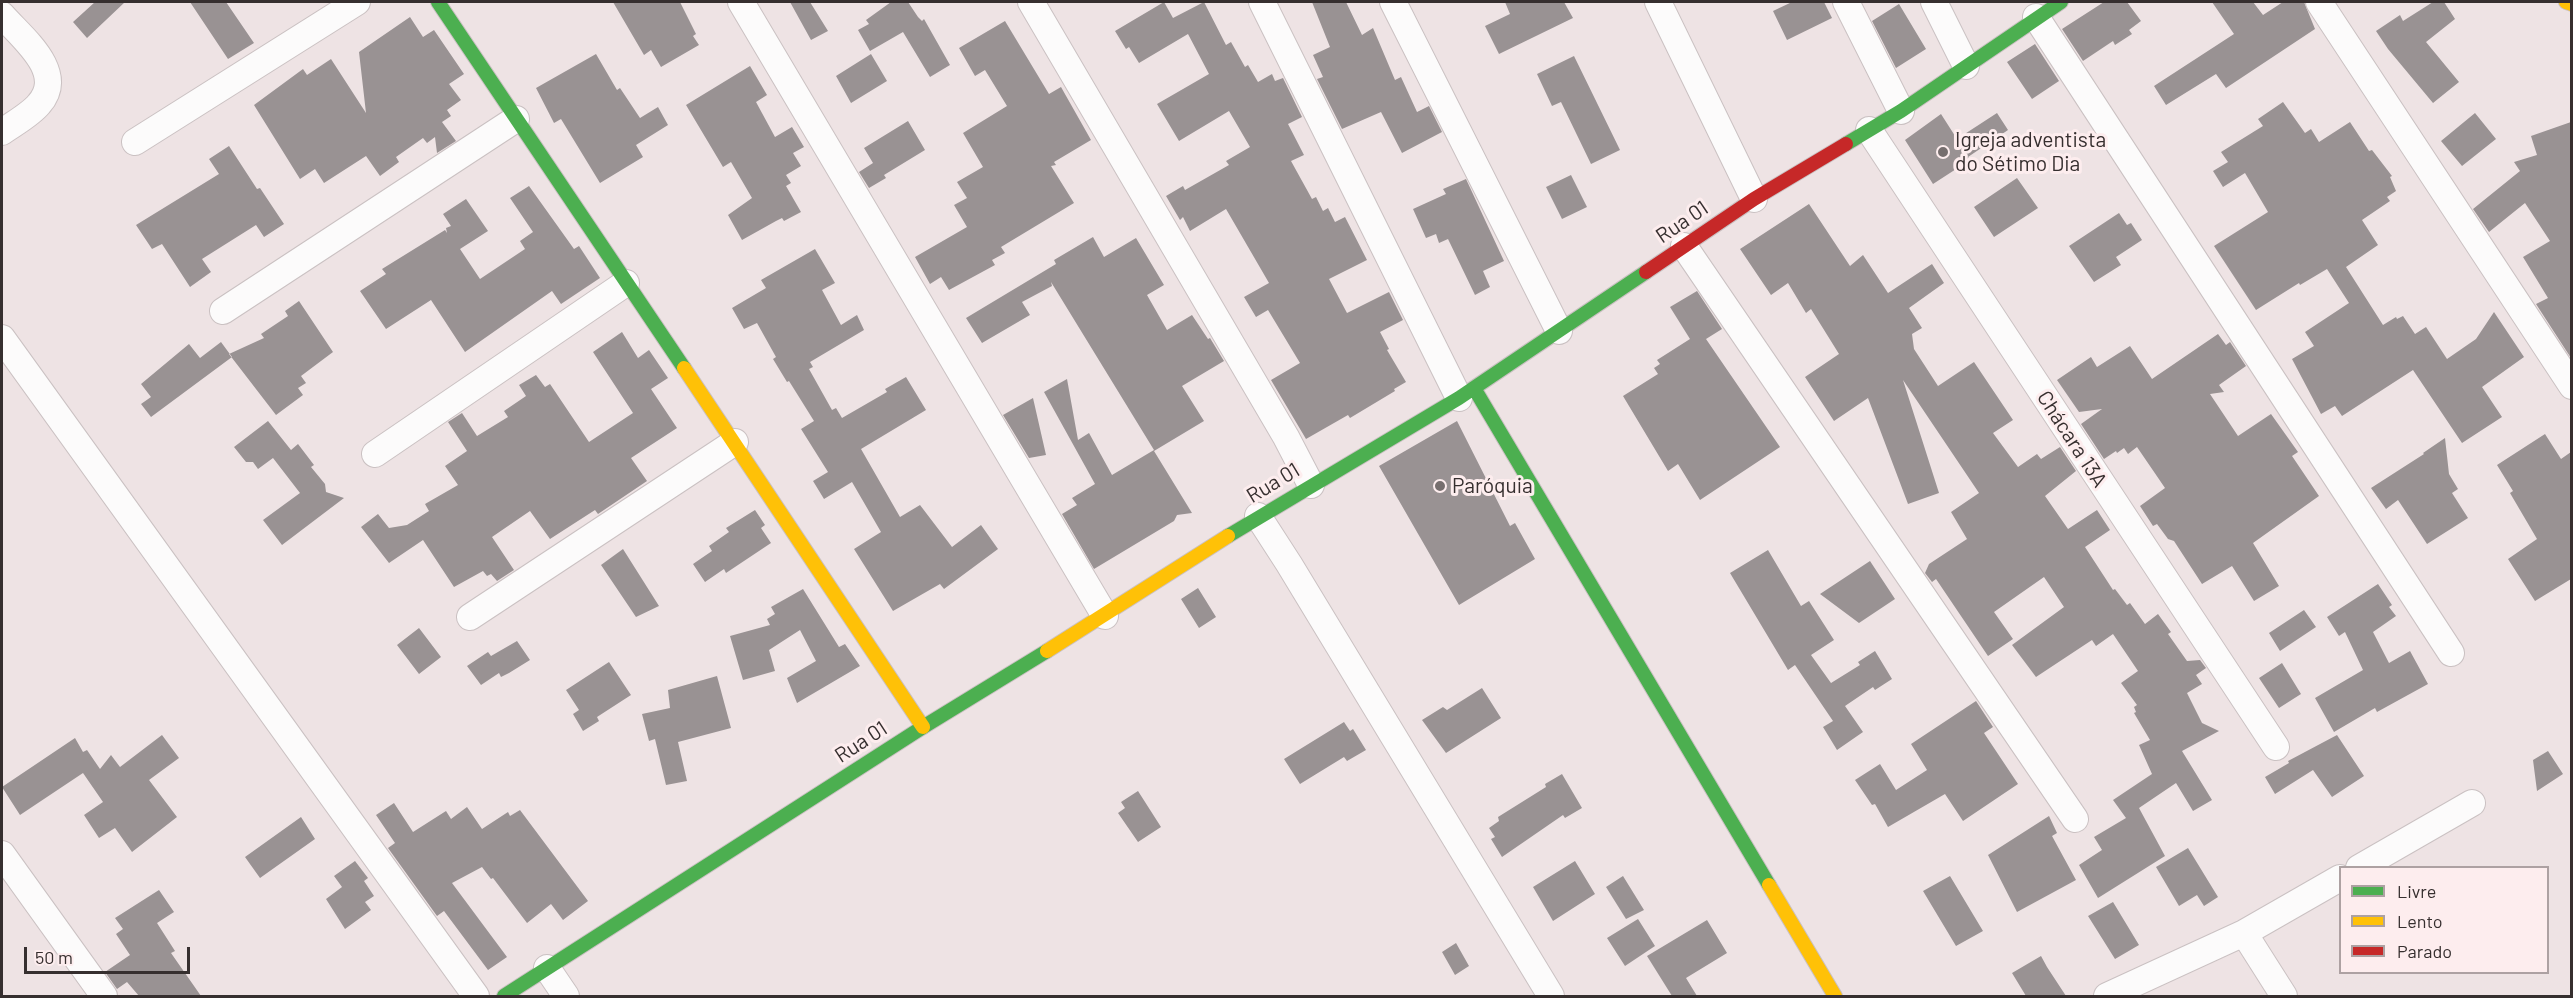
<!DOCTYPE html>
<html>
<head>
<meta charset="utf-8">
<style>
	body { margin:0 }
	#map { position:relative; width:2573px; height:998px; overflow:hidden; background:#eee3e4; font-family:Barlow,sans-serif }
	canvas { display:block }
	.frame { position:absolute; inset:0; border:3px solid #362f2f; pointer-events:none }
	.legend { position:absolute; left:2339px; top:866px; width:210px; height:108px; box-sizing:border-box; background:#fdedee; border:2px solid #ada1a2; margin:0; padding:8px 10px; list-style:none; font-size:18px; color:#362f2f }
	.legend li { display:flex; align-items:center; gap:12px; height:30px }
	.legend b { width:30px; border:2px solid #ada1a2 }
	.scale { position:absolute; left:24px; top:947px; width:166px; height:27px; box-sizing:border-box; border:3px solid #362f2f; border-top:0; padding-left:8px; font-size:18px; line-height:21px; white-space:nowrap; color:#362f2f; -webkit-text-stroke:4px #fdedee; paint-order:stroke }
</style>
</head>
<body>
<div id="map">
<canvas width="2573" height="998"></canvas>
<div class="frame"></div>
<ul class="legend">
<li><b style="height:8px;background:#4caf50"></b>Livre</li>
<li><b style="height:8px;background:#ffc107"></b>Lento</li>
<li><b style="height:8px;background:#c62828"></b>Parado</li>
</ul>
<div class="scale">50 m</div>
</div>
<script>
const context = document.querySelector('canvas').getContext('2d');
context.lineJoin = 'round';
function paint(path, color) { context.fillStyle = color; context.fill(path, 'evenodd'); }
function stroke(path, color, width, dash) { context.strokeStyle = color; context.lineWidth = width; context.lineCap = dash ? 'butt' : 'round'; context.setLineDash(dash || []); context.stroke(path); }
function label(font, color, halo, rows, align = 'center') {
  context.font = font + ' Barlow,sans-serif'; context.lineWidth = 6; context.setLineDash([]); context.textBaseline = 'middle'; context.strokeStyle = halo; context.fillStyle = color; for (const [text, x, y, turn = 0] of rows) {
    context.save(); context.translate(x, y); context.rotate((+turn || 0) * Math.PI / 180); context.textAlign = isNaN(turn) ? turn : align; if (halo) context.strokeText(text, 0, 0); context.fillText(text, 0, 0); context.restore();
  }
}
paint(new Path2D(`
	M95 2H125L87 38 73 22Z
	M190 2H226L254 43 228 59Z
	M613 2H680L696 34 693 36 699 45 661 67 651 50 644 55Z
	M790 2H810L828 31 811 40Z
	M891 2H908L918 17 922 21 924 19 950 65 930 77 903 32 870 51 858 30 869 24 866 20Z
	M1164 2 1173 18 1204 2 1226 45 1231 42 1245 67 1248 65 1258 82 1272 74 1275 81 1283 78 1302 117 1288 124 1304 155 1291 161 1312 199 1316 197 1323 211 1328 208 1335 222 1345 217 1367 260 1329 279 1347 313 1389 292 1403 320 1380 332 1389 349 1387 350 1406 382 1394 389 1395 391 1350 418 1348 415 1306 439 1271 380 1300 363 1268 310 1256 317 1244 297 1269 283 1226 209 1190 231 1183 217 1180 220 1166 196 1183 186 1185 190 1229 165 1226 161 1250 147 1229 111 1179 141 1157 104 1209 74 1188 34 1139 63 1129 47 1126 49 1115 31Z
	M1312 2H1346L1362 35 1373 28 1395 80 1401 77 1417 112 1429 106 1442 132 1402 153 1381 112 1342 129 1317 79 1323 77 1313 55 1330 47Z
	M1505 2H1564L1573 18 1499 54 1485 26 1510 14Z
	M1792 2H1824L1832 18 1787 40 1773 11Z
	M2104 2H2127L2141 21 2129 30 2132 34 2115 45 2113 41 2083 61 2062 29Z
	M2212 2H2253L2263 15 2283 2H2304L2315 29 2226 88 2216 74 2166 105 2154 86 2234 34Z
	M2433 2H2444L2455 19 2426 42 2459 82 2433 103 2388 49 2376 31 2400 15 2403 21Z
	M1899 4 1926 49 1896 68 1872 21Z
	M410 17 423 37 434 30 464 74 449 84 461 100 447 110 451 116 442 122 456 141 437 153 435 137 427 143 423 138 396 157 399 162 380 176 366 156 324 183 315 169 300 179 254 105 303 69 307 75 331 59 366 113 359 52Z
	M1005 21 1049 94 1061 87 1091 140 1054 162 1056 165 1051 166 1074 203 1001 247 1005 253 992 260 995 265 949 290 941 277 930 284 915 257 967 227 954 205 967 198 957 182 983 167 963 133 1007 106 985 70 975 76 959 48Z
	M2035 44 2059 81 2032 99 2007 62Z
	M596 54 617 90 620 88 640 118 658 107 668 125 636 145 643 157 600 183 561 119 554 123 536 88Z
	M871 54 887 81 851 103 836 76Z
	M1574 56 1620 150 1591 164 1561 102 1552 106 1537 74Z
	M750 66 767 95 756 102 775 137 792 127 804 147 793 153 801 166 786 175 791 183 786 186 801 212 784 221 782 218 776 221 742 240 728 215 752 198 731 162 723 167 686 105Z
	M2283 102 2305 133 2311 129 2319 142 2350 122 2369 151 2372 150 2392 176 2390 177 2396 191 2387 197 2390 201 2362 220 2378 245 2346 267 2383 325 2396 317 2397 319 2403 316 2415 334 2426 327 2447 359 2476 339 2494 312 2524 357 2482 387 2502 417 2462 443 2413 370 2342 416 2335 406 2321 414 2292 359 2314 346 2305 332 2349 303 2327 269 2300 285 2299 283 2256 310 2214 246 2268 212 2245 173 2223 187 2213 171 2228 162 2221 152 2263 126 2258 119Z
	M1997 113 2008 130 1968 157 1970 160 1933 184 1905 140 1941 114 1957 139Z
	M2475 113 2496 139 2462 166 2441 141Z
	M908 121 925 150 884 175 886 178 869 188 859 172 873 163 864 148Z
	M2571 122V358L2536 304 2548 298 2523 257 2550 241 2525 203 2489 232 2473 209 2520 171 2514 162 2537 155 2531 136Z
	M229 146 257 189 260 188 284 224 264 237 256 225 202 259 211 272 190 287 162 244 152 249 136 225 219 174 209 159Z
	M1571 175 1587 207 1562 219 1546 187Z
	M2017 178 2038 208 1994 237 1974 207Z
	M1466 179 1504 261 1483 271 1490 287 1475 295 1448 239 1439 243 1436 234 1426 238 1413 209 1446 194 1443 189Z
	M529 186 574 249 579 246 600 278 561 304 552 291 465 352 431 300 386 329 360 291 386 274 382 269 445 230 447 233 446 228 451 226 443 214 466 199 488 231 460 249 480 279 525 249 520 241 533 232 510 198Z
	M1809 204 1850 266 1863 255 1888 293 1932 264 1944 283 1909 308 1922 328 1912 334 1914 349 1938 386 1974 362 2013 420 1993 433 2018 467 2037 454 2041 459 2060 447 2076 471 2045 496 2068 529 2097 510 2110 530 2085 547 2113 590 2115 589 2127 605 2130 603 2145 624 2158 614 2171 632 2168 634 2187 661 2200 660 2206 668 2196 675 2202 684 2187 693 2202 723 2219 731 2182 751 2212 800 2193 811 2176 783 2139 808 2165 856 2098 898 2079 865 2102 850 2094 837 2126 818 2113 800 2152 774 2139 745 2150 740 2134 713 2136 712 2134 707 2137 705 2121 683 2138 671 2113 634 2096 646 2092 640 2036 677 2012 645 2064 607 2044 577 1994 612 2013 639 1988 656 1936 579 1932 582 1925 573 1929 564 1967 539 1951 512 1979 493 1903 380 1939 493 1908 504 1868 398 1834 421 1805 377 1839 354 1811 309 1806 313 1788 283 1771 295 1740 249Z
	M2119 213 2127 225 2131 223 2142 240 2116 257 2121 265 2094 282 2069 246Z
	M1093 237 1104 257 1136 238 1164 285 1147 295 1167 330 1192 315 1208 339 1210 338 1224 361 1182 386 1204 421 1154 451 1192 513 1177 515 1174 521 1094 569 1062 514 1077 505 1072 498 1095 484 1044 392 1067 379 1078 440 1089 433 1112 475 1154 450 1051 282 1052 286 1022 302 1030 315 982 343 966 318 1056 264 1054 260Z
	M815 249 835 283 822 290 841 325 857 315 864 330 810 362 813 367 809 369 832 410 836 408 842 418 887 392 885 389 906 377 926 410 861 449 900 517 920 505 952 547 981 525 998 549 944 589 940 584 893 611 854 549 881 532 852 482 824 499 813 481 828 472 801 429 814 421 789 381 787 382 773 359 776 357 757 323 744 329 732 308 766 288 761 280Z
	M1697 291 1722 329 1706 339 1780 447 1700 500 1678 464 1668 471 1623 396 1658 374 1654 368 1660 364 1657 360 1690 339 1670 307Z
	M299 301 333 352 301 376 306 383 298 388 303 395 276 415 229 354 264 338 261 334 288 316 285 311Z
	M622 332 638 358 649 350 668 378 651 389 677 428 631 458 647 481 598 514 595 510 550 539 530 511 492 537 514 570 497 581 491 574 487 576 483 571 454 587 423 540 389 563 361 527 378 514 389 528 407 525 429 511 425 504 458 485 445 466 467 451 448 422 462 413 477 436 508 417 504 411 526 396 519 385 536 375 545 387 550 384 589 442 633 413 593 352Z
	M2218 334 2226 345 2230 342 2246 366 2219 385 2224 392 2210 394 2238 436 2271 414 2298 452 2292 456 2319 496 2253 543 2279 586 2254 601 2232 566 2202 584 2174 541 2168 539 2157 524 2153 526 2140 506 2165 488 2137 447 2128 454 2124 448 2117 453 2116 451 2104 459 2081 424 2102 409 2079 412 2057 380 2091 357 2097 367 2130 346 2152 379Z
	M221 342 232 357 151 417 141 404 151 397 141 384 189 344 200 358Z
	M1033 398 1046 455 1029 458 1003 415Z
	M268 421 291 450 298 444 314 465 311 467 325 484 326 492 344 498 282 545 263 520 300 493 273 458 258 469 253 462H246L234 447Z
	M1457 421 1510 526 1515 523 1535 559 1459 605 1379 466Z
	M2545 434 2561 459 2571 452V579L2535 601 2508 559 2537 539 2510 493 2513 491 2497 465Z
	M2445 438 2449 474 2458 489 2452 493 2468 518 2427 544 2398 500 2386 509 2371 488 2424 454 2423 453Z
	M755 510 765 525 761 528 771 543 726 573 724 569 705 582 693 564 712 551 709 546 729 532 726 528Z
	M623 549 659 606 636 617 601 565Z
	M1768 550 1801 606 1809 601 1834 640 1811 655 1831 683 1860 665 1858 662 1875 651 1892 679 1875 690 1873 687 1845 706 1863 732 1837 750 1823 727 1833 721 1795 665 1788 670 1730 573Z
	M1870 561 1895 599 1859 623 1820 594Z
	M2378 584 2392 605 2389 607 2396 616 2373 632 2389 663 2410 651 2428 684 2377 712 2375 708 2334 732 2315 698 2363 670 2345 632 2339 636 2327 617Z
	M1198 588 1216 617 1199 628 1181 599Z
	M803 589 839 647 845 644 860 666 797 703 787 678 816 661 800 630 769 650 775 671 743 680 730 636 770 625 767 619 775 614 771 607Z
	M2304 610 2316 627 2280 651 2269 633Z
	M419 628 441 657 419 674 397 645Z
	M517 641 530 660 509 673 501 677 499 673 481 685 467 666 488 652 491 656Z
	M609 662 631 695 597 717 599 721 583 731 573 714 579 710 566 690Z
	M2282 663 2301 694 2279 708 2259 678Z
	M717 676 731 728 678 742 687 781 666 785 655 739 649 741 642 714 670 708 668 690Z
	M1482 688 1501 718 1446 753 1422 720 1443 707 1447 710Z
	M1976 701 1993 727 1984 733 2018 784 1963 821 1945 794 1888 827 1875 804 1872 805 1855 780 1880 764 1896 790 1927 770 1911 744Z
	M1344 722 1350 731 1353 729 1366 750 1347 761 1344 757 1300 784 1284 759Z
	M162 735 179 758 149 780 177 817 132 852 115 828 99 838 84 815 103 802 83 773 20 815 2 787 75 738 83 752 87 750 100 769 111 755 120 767Z
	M2337 735 2364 776 2332 797 2313 770 2275 794 2265 777 2289 763 2288 761Z
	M2548 751 2563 774 2537 791 2533 760Z
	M1562 774 1582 808 1565 818 1563 815 1502 857 1491 839 1495 837 1489 828 1499 821 1498 817 1546 787 1545 784Z
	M1138 791 1161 827 1138 842 1118 813 1125 808 1121 802Z
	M394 803 413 832 446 811 451 819 467 807 482 829 508 812 510 816 520 810 588 901 563 920 551 904 527 923 493 878 491 879 482 867 452 883 507 957 488 970 444 911 437 916 388 848 395 843 376 815Z
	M2049 816 2057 833 2052 836 2076 880 2017 912 1988 855Z
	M301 817 315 839 260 878 245 857Z
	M2188 848 2218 897 2204 906 2197 895 2179 906 2156 867Z
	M355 861 368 878 364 881 374 896 365 902 371 910 345 929 326 899 342 887 334 876Z
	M1575 861 1595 894 1553 921 1533 887Z
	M1623 876 1644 910 1626 919 1606 887Z
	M1950 876 1983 931 1956 946 1923 891Z
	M159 890 174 912 157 923 175 951 171 953 201 996H139L127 982 117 989 105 972 130 955 116 934 123 929 115 918Z
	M2113 902 2139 945 2115 959 2088 916Z
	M1638 919 1655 946 1625 966 1607 938Z
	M1707 920 1727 953 1686 978 1697 996H1672L1647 956Z
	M1456 943 1469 966 1455 975 1442 952Z
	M2041 956 2047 967 2066 996H2026L2012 973Z`), '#999293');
const street = new Path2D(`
	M741 2 1105 616
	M1031 2 1286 437 1311 485
	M1262 2 1459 398
	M1393 2 1559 331
	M1658 2 1754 199
	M1846 2 1901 111
	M1934 2 1966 66
	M2319 2 2572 386
	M2 15C22 38 67 72 39 104 30 115 13 124 2 132
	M2036 17 2451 653
	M1869 130 2276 747
	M135 142 357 2
	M1684 246 2075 819
	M223 311 516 119
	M2 338 476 996
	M375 454 626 283
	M1258 516 1289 564 1551 996
	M470 617 735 442
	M2 854 104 996
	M2359 868 2472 803
	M2244 933 2284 996
	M547 968 566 996
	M2107 996 2244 933 2340 878`);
const fast = new Path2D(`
	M438 2 684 368
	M1846 144 1901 111 2061 2
	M1474 388 1769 885
	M1228 536 1459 398 1646 272
	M504 996 923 727 1047 651`);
const slow = new Path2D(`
	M2566 2 2572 4
	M684 368 923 727
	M1047 651 1228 536
	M1769 885 1835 996`);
const jam = new Path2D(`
	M1646 272 1754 199 1846 144`);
stroke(street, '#cac1c2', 28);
stroke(fast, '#cac1c2', 16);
stroke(slow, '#cac1c2', 16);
stroke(jam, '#cac1c2', 16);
stroke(street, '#fcfbfb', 26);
stroke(fast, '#4caf50', 14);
stroke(slow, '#ffc107', 14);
stroke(jam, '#c62828', 14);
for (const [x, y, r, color] of [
	[1943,152,6,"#766e6e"],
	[1440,486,6,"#766e6e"]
]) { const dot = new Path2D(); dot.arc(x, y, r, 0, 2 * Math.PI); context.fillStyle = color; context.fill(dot); stroke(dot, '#fdedee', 2); }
label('21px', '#362f2f', '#fdedee', [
	["Igreja adventista",1955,140],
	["do Sétimo Dia",1955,164],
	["Paróquia",1452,486]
], 'left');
label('21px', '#362f2f', '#fdedee', [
	["Rua 01",1682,222,-34],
	["Chácara 13A",2072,439,57],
	["Rua 01",1273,483,-31],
	["Rua 01",861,742,-33]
]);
</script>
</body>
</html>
